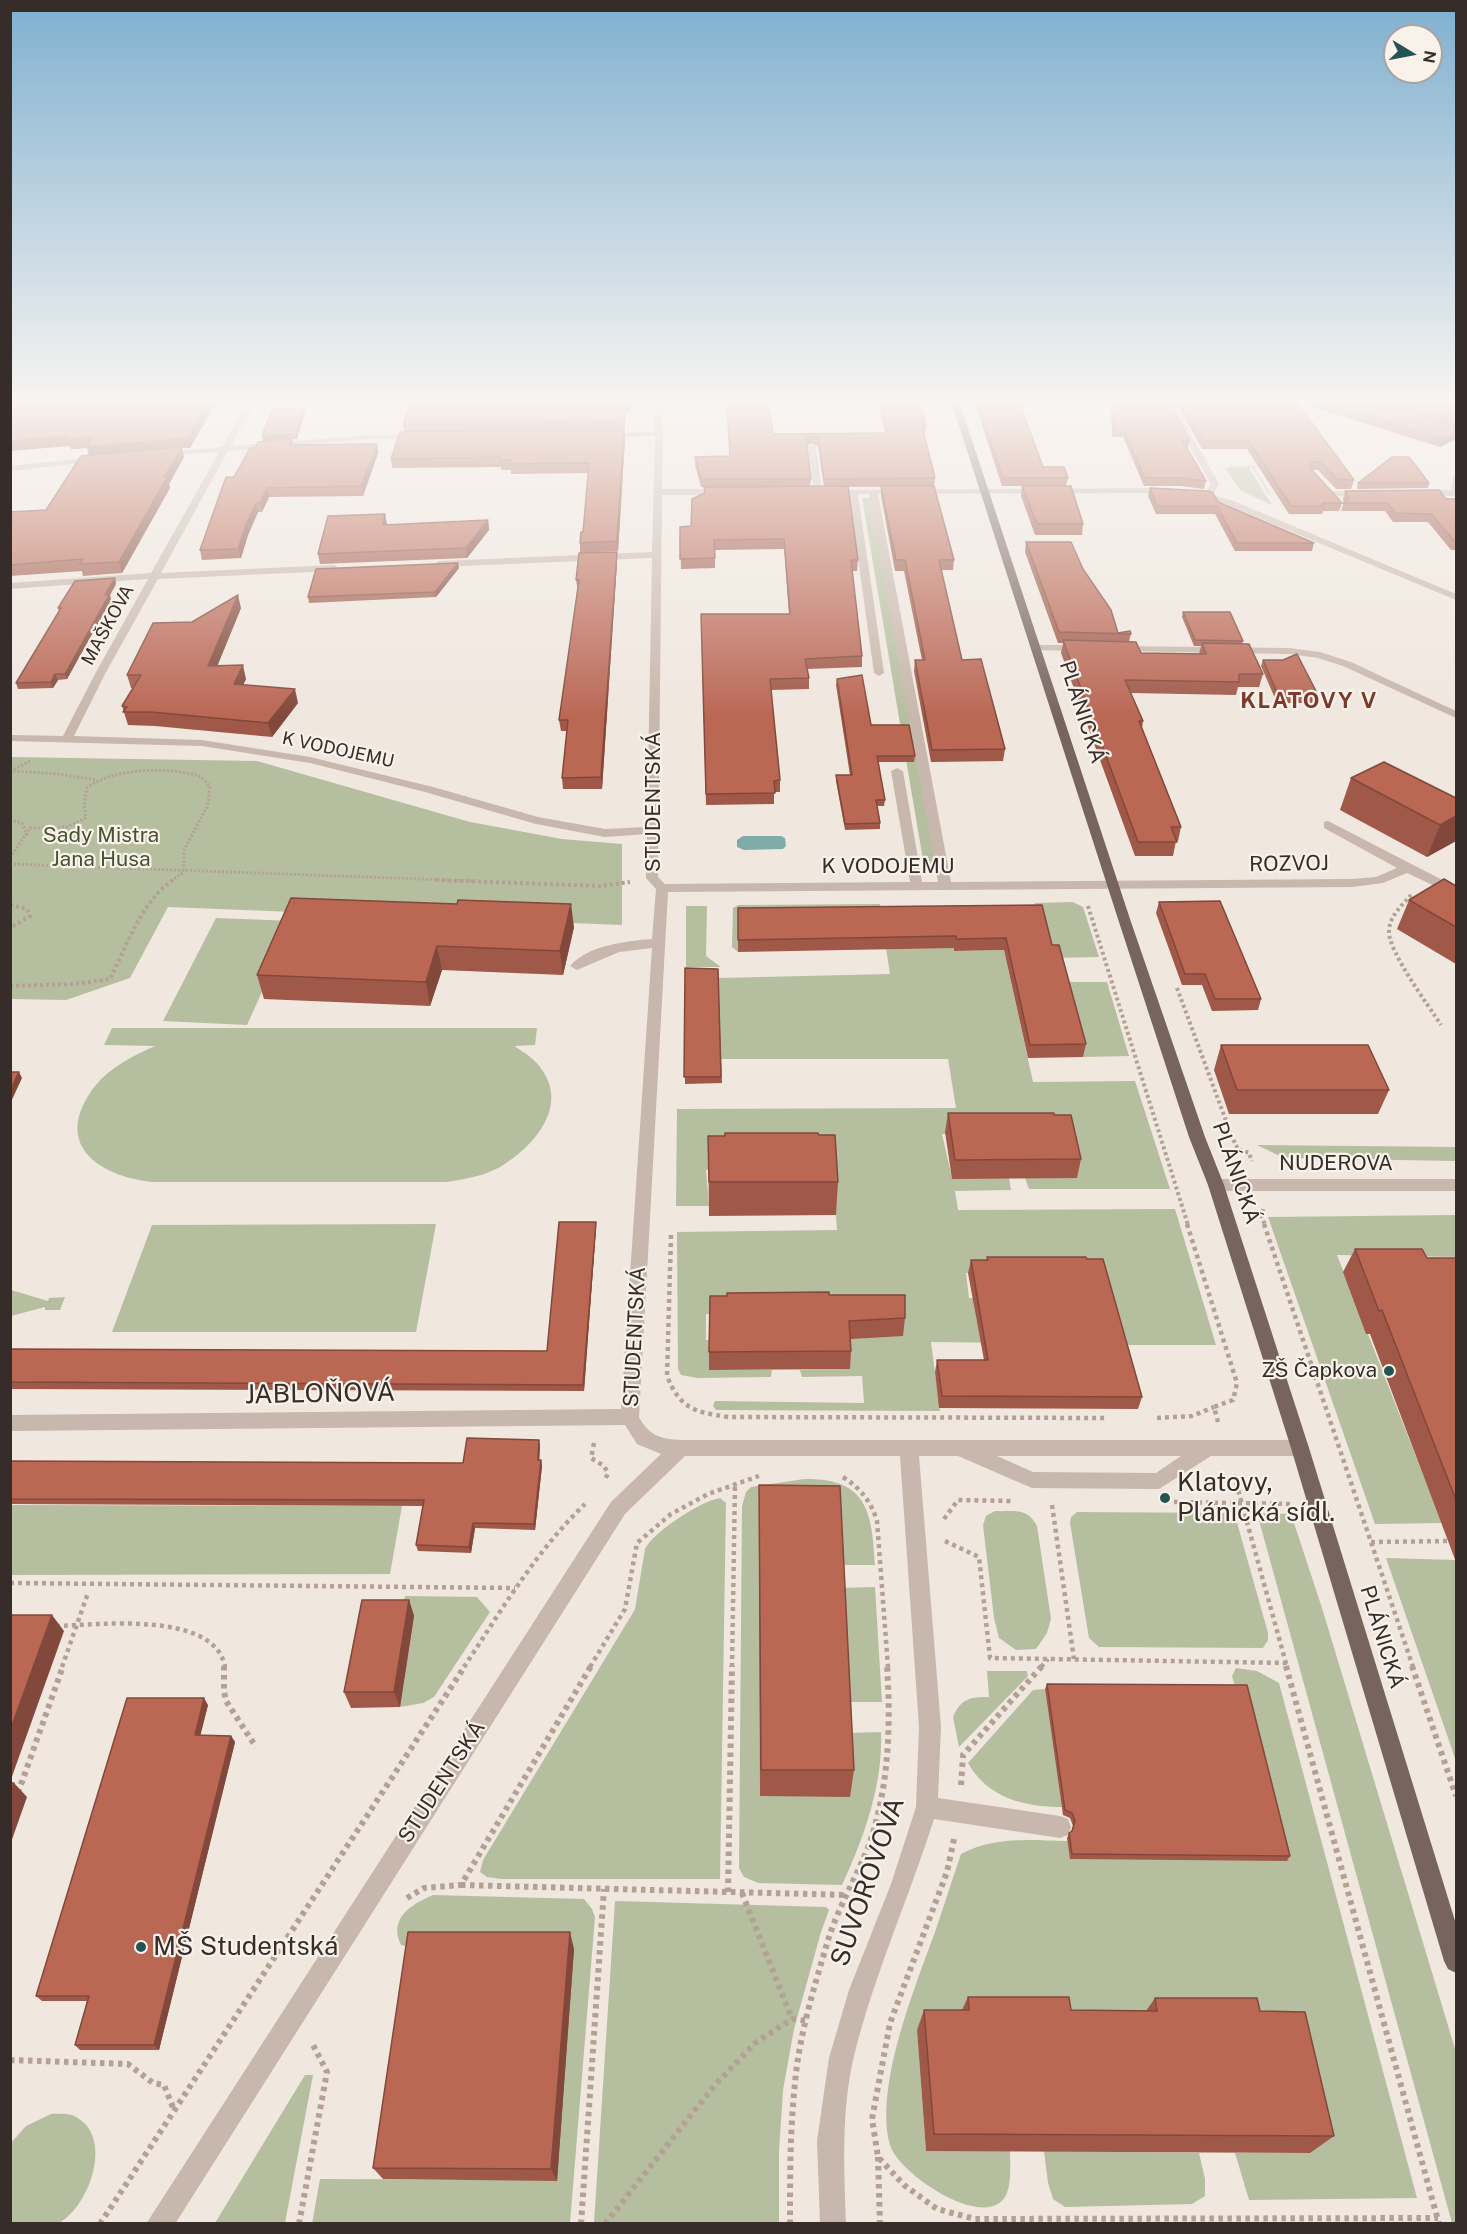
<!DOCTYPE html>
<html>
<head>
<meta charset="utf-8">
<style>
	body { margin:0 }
	#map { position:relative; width:1467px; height:2234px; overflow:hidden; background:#f0e7df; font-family:"Public Sans",sans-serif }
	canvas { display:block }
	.frame { position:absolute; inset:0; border:12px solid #362d2a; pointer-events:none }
	.north { position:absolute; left:1383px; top:24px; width:60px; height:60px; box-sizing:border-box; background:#f8f2eb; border:2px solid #aaa39e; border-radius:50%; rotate:100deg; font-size:16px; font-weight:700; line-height:24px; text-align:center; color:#362d2a }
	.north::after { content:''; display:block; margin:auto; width:21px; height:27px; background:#245354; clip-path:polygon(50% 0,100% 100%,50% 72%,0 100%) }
</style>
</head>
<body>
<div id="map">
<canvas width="1467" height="2234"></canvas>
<div class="frame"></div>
<div class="north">N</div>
</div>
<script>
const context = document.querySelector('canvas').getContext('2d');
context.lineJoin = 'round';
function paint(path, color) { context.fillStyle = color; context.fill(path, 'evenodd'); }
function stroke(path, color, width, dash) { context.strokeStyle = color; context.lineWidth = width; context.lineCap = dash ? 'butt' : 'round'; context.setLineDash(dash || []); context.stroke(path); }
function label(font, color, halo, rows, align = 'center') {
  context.font = font + ' "Public Sans",sans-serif'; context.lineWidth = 4.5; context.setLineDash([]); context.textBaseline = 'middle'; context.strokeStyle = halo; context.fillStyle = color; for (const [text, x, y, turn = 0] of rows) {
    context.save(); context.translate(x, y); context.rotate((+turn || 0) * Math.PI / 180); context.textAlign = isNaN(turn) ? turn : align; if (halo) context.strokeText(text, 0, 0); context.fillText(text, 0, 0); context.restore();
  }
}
paint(new Path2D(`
	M1225 468H1249L1272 505 1241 491Z
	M862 498H870L936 866H924Z
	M11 757 257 761 470 822 562 839 622 844V925L168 907 130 978 66 1000 11 999Z
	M1073 902 1083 907 1099 957 1050 958 1035 903Z
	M880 904 882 919 738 920V952L732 947 733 908 738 905Z
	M686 906H707L706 956 721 967H686Z
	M216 918 294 921 247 1025 163 1021Z
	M886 948H954L955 951 1004 950 1033 1082 1135 1081 1170 1189H1029L1025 1178H1076L961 1134H942L952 1178H1009L1011 1190 955 1191 958 1210 1175 1209 1216 1345H1058L985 1273H966L969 1298H973L978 1326 1012 1343 931 1342 940 1411 716 1410 713 1406 715 1401 864 1403 862 1376 802 1377 800 1370 849 1369 727 1314H706V1340H710L709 1370H772L771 1377 697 1378 681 1375 678 1369 677 1232 837 1230 834 1190 725 1169 706 1170 709 1206H676L677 1109 956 1108 948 1059H719L718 978 890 974Z
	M1063 982H1107L1129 1056 1083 1057Z
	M112 1028H537L535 1045 514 1046C525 1053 535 1059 542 1070 569 1108 532 1148 500 1167 484 1176 465 1179 447 1182H152C97 1176 51 1143 95 1086 110 1067 133 1056 155 1046L104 1045Z
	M1257 1145 1456 1147V1161L1284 1158Z
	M1456 1215V1257L1337 1255 1442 1523 1375 1524 1268 1217Z
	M436 1224 416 1332H112L152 1225Z
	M11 1290 48 1301 49 1298 65 1297 60 1310H45V1307L11 1316Z
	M804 1479C867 1478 872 1511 875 1565H839L847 1733 881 1732C883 1785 864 1838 842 1885L758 1883 744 1877 739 1868 742 1506 746 1492 751 1487Z
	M720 1498 726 1503 720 1879H501L487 1877 480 1872 483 1860 631 1616 635 1609 645 1549C653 1532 701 1501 720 1498Z
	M11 1505 402 1506 390 1574 11 1575Z
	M995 1511C1014 1512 1027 1507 1037 1526L1051 1619 1047 1633 1036 1649 1016 1650 999 1638 994 1618 983 1525 986 1516Z
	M1077 1512 1228 1513 1236 1519 1268 1633V1640L1263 1648 1099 1647 1089 1638 1070 1523 1071 1517Z
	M1257 1513 1291 1514 1322 1608 1456 2052V2223H1452Z
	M1386 1558 1456 1560V1761Z
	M875 1587 882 1702H846L840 1588Z
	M405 1596 477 1597 490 1612 434 1697 423 1703 400 1707 414 1616H399Z
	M1236 1668 1257 1671 1279 1683 1417 2198 1249 2200 1235 2153H1310L917 2030 926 2151H1010C1010 2164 1012 2186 1005 2197 983 2231 898 2173 890 2145 874 2087 915 1987 935 1932 944 1906 952 1880 961 1854 993 1836 1031 1840 1067 1841L1236 1690 1232 1676Z
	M987 1671H1027L1028 1676 959 1747 953 1717C961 1698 971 1697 989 1697Z
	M1045 1689 1062 1807C1024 1807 988 1798 968 1763L1033 1690Z
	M433 1895 584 1899 592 1909 595 1917 570 2223 312 2224 320 2179 557 2180 416 1949 401 1945C388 1918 412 1904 433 1895Z
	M615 1901 826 1907 829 1910 821 1932 794 2029 783 2090 779 2152V2223H594Z
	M305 2075H313L285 2223H215Z
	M51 2114C58 2114 68 2113 74 2116 115 2135 90 2206 59 2223H11V2143L26 2126Z
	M1044 2151 1199 2153 1205 2179V2196L1192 2204 1065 2207 1053 2199 1048 2183Z`), '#b6bea0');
paint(new Path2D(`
	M743 836H781L785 838 786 846 783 849 744 850 737 847V840Z`), '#81abaa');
stroke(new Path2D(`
	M1230 467H1262
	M1253 468 1270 494`), '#b3a196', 2, [1.5, 1.5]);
stroke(new Path2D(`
	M30 761 11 771 59 774 96 780
	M10 820 22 823 27 836
	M10 858 30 828 67 827 86 818 84 804 87 788C112 768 165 767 196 775 201 776 206 782 210 786L208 805 184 850V872
	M10 864 476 881
	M171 881 184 872`), '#b3a196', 3, [2, 2]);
stroke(new Path2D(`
	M436 880 600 886 630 882
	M1411 895C1402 905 1390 916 1389 930 1387 950 1429 1006 1441 1025
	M10 905 27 909 30 916 10 928
	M1088 906 1188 1225
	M10 986 74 984 110 979C127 945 141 902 173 880
	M1177 988 1232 1137 1238 1149 1249 1153 1252 1161
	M1263 1209 1262 1217 1265 1225`), '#b3a196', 4, [3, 3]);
stroke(new Path2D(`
	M1187 1224 1237 1383 1233 1400 1214 1407 1218 1422
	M1264 1224 1413 1667
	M671 1235 667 1376C680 1409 695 1412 728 1417L1107 1418
	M1157 1418 1192 1416 1214 1407
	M594 1443 591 1458 604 1466 608 1473 605 1480
	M1234 1475 1287 1667
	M843 1477C860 1488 871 1501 877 1521L888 1667
	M1174 1502 1290 1504
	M1052 1505 1074 1659
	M944 1519 958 1500 1011 1501
	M945 1541 979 1557 990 1658 1287 1663
	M1371 1542 1449 1541
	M10 1583 515 1588
	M56 1626C97 1625 215 1610 225 1667
	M62 1667 88 1593
	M464 1667C501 1611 536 1551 585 1504
	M590 1667 625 1609 637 1543 671 1514 708 1494 759 1476
	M732 1667 735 1484
	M1041 1667 1048 1659`), '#b3a196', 4.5, [4, 4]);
stroke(new Path2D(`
	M224 1666V1691L226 1701 256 1747
	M1286 1666 1439 2224
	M1412 1666 1456 1796
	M961 1785 963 1755 1042 1666
	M18 1793 63 1666
	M954 1839 947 1872 890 2023 872 2119 878 2157 904 2185 937 2209 975 2219 1438 2218
	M461 1885 847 1895
	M728 1892 732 1666
	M742 1893 792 2019
	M407 1898 424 1888 461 1885 591 1666
	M10 2060 128 2064 153 2083 164 2085 174 2110
	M878 2157 880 2224
	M100 2224 465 1666
	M299 2224 327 2072 312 2043
	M581 2224 604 1889
	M605 2224 714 2086 755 2043 792 2019 807 2021
	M790 2224C790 2177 790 2130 795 2083 799 2035 815 1984 829 1937 839 1906 857 1876 869 1845 889 1787 891 1726 887 1666`), '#b3a196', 6, [4.5, 4.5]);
paint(new Path2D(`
	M246 404H254L231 446 369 435H417L421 437 417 439H369L228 451 161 573 334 565 339 568 334 571 158 579 105 674 74 736 202 740 310 757 433 787 538 817 605 829 647 827 652 558 439 567 434 564 439 561 652 552 655 436 606 437 602 435 606 433 655 432V404H663L662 489H725L729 492 725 495H662L658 877 665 884 910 882 891 771 897 768 903 771 922 882H938L869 494H858L884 673 879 676 874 673 849 494 830 495 827 494V490L1169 488 1173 491 1172 493 878 494 951 882 1352 879 1376 877 1397 868 1324 828V822L1328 821 1456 887V896L1407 873 1383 883 1352 887 668 892 639 1417C649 1436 661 1439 681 1440H1300L1307 1442 1309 1448 1307 1454 1300 1456H1211L1159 1489 1032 1488 958 1456H919L941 1727 938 1798 1060 1816 1068 1819 1071 1827 1068 1835 1060 1838 934 1819C909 1898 874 1975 854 2056 841 2111 844 2168 846 2224H820L817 2141 829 2058 849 1990 891 1884 916 1807 919 1727 900 1456H685L625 1514 175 2224H146L611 1502 661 1454 637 1444 625 1425 10 1431V1415L621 1409 652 948 619 952 577 970 570 966C588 945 627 941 652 939L656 889 646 878 647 834 605 837 536 824 425 792 310 763 202 746 10 741V735L63 736 95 674 148 579 10 589V583L151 573 219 452 163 456 159 454 163 452 222 447ZM997 1456H1181L1156 1473 1033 1472Z
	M1166 404H1174L1219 484 1213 495 1231 500 1456 594V600L1225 504 1193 495 1192 493 1196 490 1206 493 1211 484Z
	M812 445 816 447 822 492 818 495 814 492 808 447Z
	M97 457H100V461L10 471V466Z
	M1453 476H1456V496H1423L1419 493 1423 490H1451Z
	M1333 491 1363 490 1367 493 1363 496H1330L1329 494Z
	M1036 645H1083L1088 648 1083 651 1032 650 1031 648Z
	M1119 646 1289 648 1320 652 1351 662 1456 711V718L1343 666 1318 658 1289 654 1115 651 1114 649Z
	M1216 1179H1456V1191H1216L1210 1189 1208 1185 1210 1181Z`), '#c7b7ac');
paint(new Path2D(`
	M952 404H960L1131 922 1205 1137 1224 1185 1309 1448 1456 1924V1973L1448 1969 1444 1961 1291 1448 1208 1185 1189 1137 1119 922Z`), '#77645d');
paint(new Path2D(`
	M10 404H215L190 448H182L184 457 169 484 170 488 122 573 83 576 82 571 10 576V512L46 510 90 455 87 448 71 449 70 446Z
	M410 404H653L630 406V411L624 413 625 430H624L625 439 618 551 580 553V543L583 532 589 473 511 474V470H501V467L392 468 391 459 404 431 403 425Z
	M726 404H769L773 434 885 433 879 404H920L926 426 925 434H924L935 478 934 486 954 560 953 570H941L962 660 1005 749 1003 761 931 762 914 671 915 660H922L904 571H895L881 496V487H848L858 560 857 571H852L862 656V667L807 669 809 678V689L771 690 780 780V792H774V804L706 805 701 614H789L784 549 715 550V568L681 569 680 527 691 526 704 494V487H799H701L695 465V457L730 456ZM811 443 818 447 824 487H810L811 479 807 446Z
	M975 404H1020L1043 467 1068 478 1066 486 1083 524 1082 535H1035L1021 496 1022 486H1002Z
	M1111 404H1170L1190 441 1188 448H1187L1206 481 1204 489 1181 486H1144L1123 437H1112Z
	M1177 404H1298L1354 480 1351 489H1336L1318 470H1312L1342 503 1339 511H1323L1322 514H1289L1247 449H1202Z
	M1303 404H1456V439L1440 447Z
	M305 412 297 439H292L293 445 377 444 378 453 363 496 269 497 262 512H258L248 535 241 558 202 560 200 550 234 477 263 441 262 436Z
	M1358 483H1429L1428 488 1357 489Z
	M1150 488 1218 502 1314 543 1312 551H1235L1215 514H1156L1148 496Z
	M1345 491 1456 499V550H1451L1428 522H1393L1385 511H1341L1344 502 1343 499Z
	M488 520 489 530 467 558 320 564 318 554 387 524 386 525Z
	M1026 542 1083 569 1118 633 1131 634 1129 641 1141 653 1199 654 1201 646H1194L1182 617 1183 612 1243 641 1242 644 1263 674 1259 687H1238L1236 695 1131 693 1143 721 1142 728 1181 827 1178 841H1176L1173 856H1135L1061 653 1063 643H1058L1025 552Z
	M617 562 602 789H563L562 778 567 731H561L559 720 578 591 576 580Z
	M459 568 436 597 309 603 308 597Z
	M115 578 116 584 110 595 111 600 67 679 58 680 53 688 18 689 16 683 59 611 58 608Z
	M241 608 217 666 246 679 243 685 298 703 272 737 155 726 128 725 122 706 133 688H131L127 675 192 622Z
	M1263 660 1319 697 1317 703H1277L1261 666Z
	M837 679 871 725 915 756 914 762H878L885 800 884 806H877L880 823V829L845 830 836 781V775H850L836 685Z
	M1351 778 1456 798V841L1427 857 1340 810Z
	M1456 886V964L1397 929 1409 900Z
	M291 898 574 927 563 975 442 970 430 1006 264 999 257 975Z
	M1159 902 1261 999 1258 1010 1212 1011 1202 985H1182L1156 913Z
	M1042 905 1052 945 1086 1044 1083 1057 1028 1058 1004 950 954 951V948L738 952V908Z
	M685 968 718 969 722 1083 685 1084Z
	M1221 1045 1389 1090 1378 1114H1229L1214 1070Z
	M948 1113 1054 1115 1081 1159 1077 1178 952 1179 945 1132Z
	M819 1135 838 1182 836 1215 709 1216 708 1136Z
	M596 1228 584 1391 10 1389V1349L547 1351Z
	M1355 1249 1427 1258H1456V1562L1370 1334H1366L1343 1272Z
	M987 1257 1142 1397 1138 1409 939 1408 935 1372 937 1360H984L968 1273 971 1260H987Z
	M829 1295 905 1318 903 1336 851 1339V1351L850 1369 709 1370V1352Z
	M540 1446 539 1460H541L542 1466 535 1530 475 1528 471 1553 418 1551 416 1545 423 1506 10 1504V1461L463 1463Z
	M759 1485 854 1770 850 1797 760 1796 759 1516Z
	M409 1600 414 1616 400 1707 351 1708 344 1692Z
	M1047 1684 1290 1856 1287 1861 1070 1859 1067 1838 1069 1833 1071 1832 1073 1826 1070 1818 1063 1815 1045 1689Z
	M208 1705 200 1735 231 1736 235 1742 159 2050H80L75 2045 87 2001H42L36 1996Z
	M574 1949 557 2181 383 2179 373 2168Z
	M968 1997 1071 2010 1146 2011 1155 1998 1260 2011 1334 2136 1310 2153 926 2151 917 2030 924 2010H962Z`), '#a05948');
paint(new Path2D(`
	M207 404H215L190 448H182L184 457 169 484 170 488 122 573 87 448 71 449 70 446 10 451V441Z
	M627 404H630V411L624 413 623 406Z
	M304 408 305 412 297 439H292L293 448 263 441 262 436Z
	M624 429 625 439 618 551 617 541Z
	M1456 432V439L1440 447 1443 439Z
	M811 435V443L806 447V439Z
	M377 444 378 453 363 496 361 486Z
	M267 488 269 497 262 512 260 503Z
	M256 503 258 512 248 535 241 558 238 549 246 525Z
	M385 514 387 524 385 535 383 525Z
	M488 520 489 530 467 558 466 548Z
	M617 552V562L602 789 601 777Z
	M458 563 459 568 436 597 435 592Z
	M115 578 116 584 110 595 111 600 67 679 65 674 105 595Z
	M238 595 241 608 212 679 208 666Z
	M243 665 246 679 237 697 234 684Z
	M55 674 58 680 53 688 51 682Z
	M295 689 298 703 272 737 268 723Z
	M1456 816V841L1427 857 1440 825Z
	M571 904 574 927 563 975 560 951Z
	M437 946 442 970 430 1006 426 982Z
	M19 1072 22 1078 10 1104V1091Z
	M596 1222V1228L584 1391 583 1385Z
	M539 1440 540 1446 539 1466 538 1460Z
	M541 1460 542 1466 535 1530 534 1524Z
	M473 1523 475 1528 471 1553 469 1547Z
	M409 1600 414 1616 400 1707 394 1692Z
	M52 1615 64 1631 10 1782V1731Z
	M204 1698 208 1705 199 1741 195 1735Z
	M231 1736 235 1742 159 2050 154 2045Z
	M14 1783 27 1797 10 1845V1792Z
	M570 1932 574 1949 557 2181 551 2169Z`), '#82483b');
const building = new Path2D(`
	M10 404H207L188 438 87 447 93 437 68 439V436L10 441Z
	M410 404H627L623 406 625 422 403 425Z
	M727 404H769L773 434 887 433 881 404H920L926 426H922L935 478 824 479 819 439 811 435 806 439 811 479H701L695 457 730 456Z
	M978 404H1020L1043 467H1064L1068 478H1003Z
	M1113 404H1170L1190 441 1182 440 1206 481 1183 478H1145L1124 430 1114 429Z
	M1183 404H1298L1354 480H1338L1320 462H1311V469L1342 503H1322L1324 506H1291L1249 441H1203Z
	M1330 404H1386L1456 427V432L1443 439Z
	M1413 404H1456V418Z
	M304 408 296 434 262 436 272 409Z
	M624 429 617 541 580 543 581 532H583L589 463 510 464 511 460H500L501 457 391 459 400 432Z
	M292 439 290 445 377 444 361 486 267 488 260 503H256L246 525 238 549 200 550 226 477H234L250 448H255L258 442Z
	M182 447 164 477H167L119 562 80 564 83 559 10 565V512L46 510 81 456Z
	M1392 457H1409L1429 483H1358Z
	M848 486 858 560H851L862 656 805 659 809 678 770 679 780 780 774 781 775 793 706 794 701 614H790L784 539 714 540 715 558 680 559V527L691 526 692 499 705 493 704 487Z
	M881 486H934L954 560H939L962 660 981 659 1005 749 932 750 915 660H925L905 560H896Z
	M1022 486H1071L1083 524H1037Z
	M1150 488 1208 491 1213 493 1218 502 1314 543H1237L1217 506H1157Z
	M1439 490 1446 499H1456V541H1454L1431 514 1396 513 1387 503H1343L1349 498 1345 491Z
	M385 514 383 525 488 520 466 548 318 554 328 516Z
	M1026 542H1071L1083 569 1111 610 1118 633 1130 631 1131 634 1059 632Z
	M617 552 601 777 562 778 568 720H559L579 580H576L579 553Z
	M458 563 435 592 308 597 316 569Z
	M115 578 105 595H109L65 674H55L51 682 16 683 61 608H58L75 581Z
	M238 595 208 666 243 665 234 684 295 689 268 723 151 712H123L127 707 122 706 141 675H127L153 623 192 622Z
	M1183 612H1230L1243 641 1195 640Z
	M1063 640 1136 642 1141 653 1206 654 1202 643 1249 644 1263 674H1239V682L1125 680 1143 721H1139L1181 827H1171L1177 842H1138Z
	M1297 654 1319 697H1279L1263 660H1283Z
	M862 675 871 725H909L915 756H877L885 800H876L880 823 845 824 836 775H852L837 679Z
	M1384 762 1456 798V816L1440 825 1351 778Z
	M1444 879 1456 886V927L1409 900Z
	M291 898 457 904 458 900 571 904 560 951 437 946 426 982 257 975Z
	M1220 901 1261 999H1215L1205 974H1185L1159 902Z
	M1042 905 1052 945H1059L1086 1044 1030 1045 1006 938 956 939V936L738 940V908Z
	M685 968 718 969 721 1077H684Z
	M1221 1045H1368L1389 1090H1237Z
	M10 1072H19L10 1091Z
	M948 1113H1054V1115H1071L1081 1159 955 1160Z
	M725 1133H818L819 1135H835L838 1182H709L708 1136H725Z
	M559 1222H596L583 1385 10 1382V1349L547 1351Z
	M1355 1249H1422L1427 1258H1456V1500L1382 1310 1379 1311Z
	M987 1257H1086L1087 1259H1103L1142 1397 942 1396 937 1360H988L971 1260H988Z
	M829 1292V1295H905V1318L849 1321 851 1351 709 1352 710 1296H727V1293Z
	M467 1438 539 1440 538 1460H541L534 1524 473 1523 469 1547 416 1545 424 1500 10 1499V1461L463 1463Z
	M759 1485 840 1486 854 1770H761Z
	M362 1600H409L394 1692H344Z
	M10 1615H52L10 1731Z
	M1047 1684 1247 1685 1290 1856 1072 1854 1069 1833 1072 1831 1075 1821 1072 1813 1065 1810Z
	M127 1698H204L195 1735 231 1736 154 2045H75L89 1996H36Z
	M10 1783H14L10 1792Z
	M408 1932H570L551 2169 373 2168Z
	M968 1997H1069L1071 2010 1157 2011 1155 1998H1257L1260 2011 1305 2012 1334 2136 934 2134 924 2010H969Z`);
paint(building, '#ba6754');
stroke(building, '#82483b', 1.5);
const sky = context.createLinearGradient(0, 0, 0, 717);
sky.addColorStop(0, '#7fb0cf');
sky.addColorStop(0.56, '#f8f4f1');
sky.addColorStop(1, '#f8f4f100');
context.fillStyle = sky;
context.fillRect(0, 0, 1467, 717);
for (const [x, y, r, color] of [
	[1389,1371,6,"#245354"],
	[1165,1498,6,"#245354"],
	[141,1947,6,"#245354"]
]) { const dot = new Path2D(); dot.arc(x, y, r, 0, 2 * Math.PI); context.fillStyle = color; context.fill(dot); stroke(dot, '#f8f2eb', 2); }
label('18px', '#362d2a', '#f8f2eb', [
	["MAŠKOVA",108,625,-61],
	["K VODOJEMU",338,750,12]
]);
label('21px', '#362d2a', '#f8f2eb', [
	["PLÁNICKÁ",1082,712,72],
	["STUDENTSKÁ",654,802,-90],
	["ROZVOJ",1289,864,-1],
	["K VODOJEMU",888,867],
	["NUDEROVA",1336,1164],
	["PLÁNICKÁ",1236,1173,71],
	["STUDENTSKÁ",635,1337,-87],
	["PLÁNICKÁ",1382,1637,73],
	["STUDENTSKÁ",442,1782,-57]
]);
label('21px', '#485230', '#f8f2eb', [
	["Sady Mistra",101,836],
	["Jana Husa",101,860]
]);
label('21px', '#362d2a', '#f8f2eb', [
	["ZŠ Čapkova",1377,1371]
], 'right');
context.letterSpacing = '1.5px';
label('bold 22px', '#7d3a2b', '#f8f2eb', [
	["KLATOVY V",1309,701]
]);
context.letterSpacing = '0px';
label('26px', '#362d2a', '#f8f2eb', [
	["JABLOŇOVÁ",320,1394,-1],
	["SUVOROVOVA",868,1882,-71]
]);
label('26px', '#362d2a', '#f8f2eb', [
	["Klatovy,",1177,1483],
	["Plánická sídl.",1177,1513],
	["MŠ Studentská",153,1947]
], 'left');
</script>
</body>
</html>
